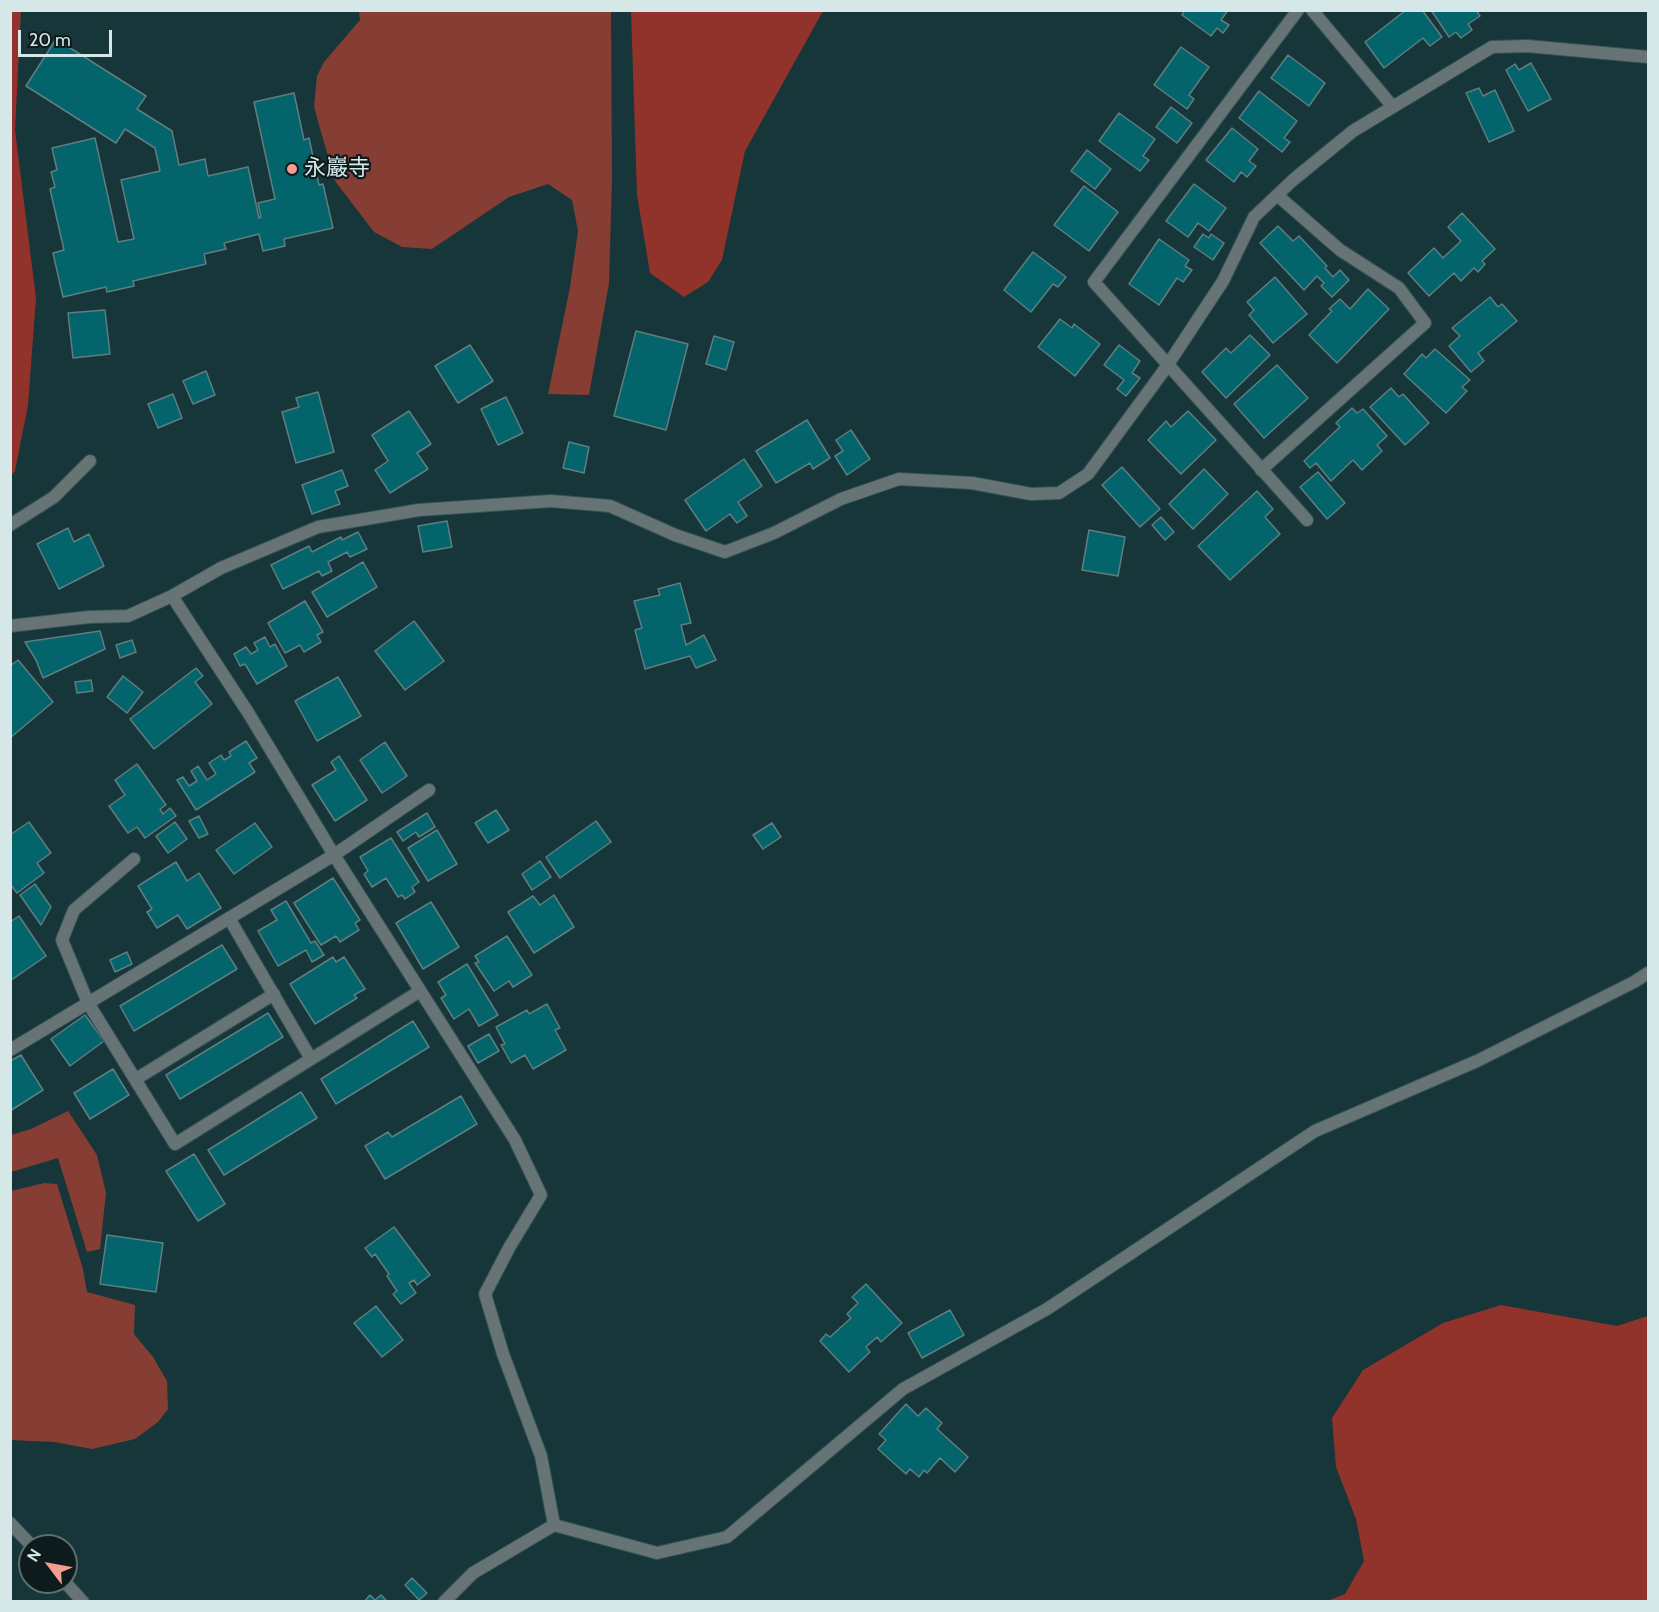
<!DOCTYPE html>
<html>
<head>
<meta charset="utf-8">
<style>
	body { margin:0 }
	#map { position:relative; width:1659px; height:1612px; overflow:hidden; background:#173639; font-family:Cabin,sans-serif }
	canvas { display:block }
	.frame { position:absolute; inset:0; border:12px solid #d6e7e8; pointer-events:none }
	.north { position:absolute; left:18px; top:1534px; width:60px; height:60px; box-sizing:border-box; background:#0e1b1c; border:2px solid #5e6d6e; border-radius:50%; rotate:302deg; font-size:16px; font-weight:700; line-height:24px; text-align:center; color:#d6e7e8 }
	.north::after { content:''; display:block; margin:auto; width:21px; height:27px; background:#f59d8f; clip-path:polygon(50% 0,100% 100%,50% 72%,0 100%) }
	.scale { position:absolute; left:18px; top:30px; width:94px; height:27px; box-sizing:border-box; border:3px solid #d6e7e8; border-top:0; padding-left:8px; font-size:18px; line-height:21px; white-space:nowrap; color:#d6e7e8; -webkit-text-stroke:4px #0e1b1c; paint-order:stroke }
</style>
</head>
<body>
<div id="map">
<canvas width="1659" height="1612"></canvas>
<div class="frame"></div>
<div class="north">N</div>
<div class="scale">20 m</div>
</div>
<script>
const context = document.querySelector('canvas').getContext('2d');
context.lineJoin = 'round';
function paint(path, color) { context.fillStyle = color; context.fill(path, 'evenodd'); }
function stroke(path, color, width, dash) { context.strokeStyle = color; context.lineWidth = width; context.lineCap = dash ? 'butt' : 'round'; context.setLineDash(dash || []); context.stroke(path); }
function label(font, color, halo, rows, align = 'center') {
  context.font = font + ' Cabin,"Noto Sans JP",sans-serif'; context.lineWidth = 4.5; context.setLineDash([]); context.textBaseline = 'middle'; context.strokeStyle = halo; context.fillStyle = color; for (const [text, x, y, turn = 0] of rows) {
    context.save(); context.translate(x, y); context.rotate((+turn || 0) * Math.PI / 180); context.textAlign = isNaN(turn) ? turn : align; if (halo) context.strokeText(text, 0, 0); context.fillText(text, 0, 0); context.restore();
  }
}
paint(new Path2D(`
	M359 11H611L612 179 609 283 589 395 548 394 570 287 578 231 572 200 548 184 509 197 432 249 402 247 374 232 335 181 314 107 317 76 324 62 360 20Z
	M68 1111 97 1155 106 1193 100 1249 87 1252 58 1158 11 1172V1135L31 1129Z
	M44 1183 57 1184 83 1269 87 1292 135 1305 134 1334 153 1357 167 1381 168 1409 158 1422 135 1439 92 1449 54 1442 11 1440V1191Z`), '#853d34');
paint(new Path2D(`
	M21 11 15 130 36 298 28 405 15 471 11 476 10 11Z
	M631 11H823L745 151 722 260 708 282 684 297 650 273 637 195Z
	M1501 1305 1617 1326 1648 1316V1601H1327L1345 1594 1364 1561 1356 1519 1336 1467 1332 1418 1363 1370 1443 1323Z`), '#91332a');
const building = new Path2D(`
	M1185 10H1228L1221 20 1229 25 1223 33 1217 28 1211 36 1182 15Z
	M1406 10H1422L1442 37 1430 46 1423 38 1384 68 1365 42Z
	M1431 10H1476L1480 16 1468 24 1472 30 1461 38 1456 32 1449 37Z
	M56 39 146 96 137 109 172 131 179 165 205 159 208 176 248 167 259 218 261 217 258 203 275 199 254 102 294 93 304 140 309 138 319 185 323 184 333 228 284 239 285 246 263 251 259 234 224 243 226 249 204 254 206 264 133 281 134 286 107 292 106 287 63 297 53 253 64 250 50 189 55 187 51 172 57 170 52 148 95 138 118 242 134 239 121 180 160 171 155 148 125 129 116 143 26 86Z
	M1181 47 1209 67 1189 95 1194 99 1187 109 1154 85Z
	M1288 55 1325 83 1309 106 1271 78Z
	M1531 63 1551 99 1528 111 1506 70 1515 64 1519 70Z
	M1479 88 1483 96 1495 90 1514 131 1489 142 1466 93Z
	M1259 91 1297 121 1284 138 1290 142 1282 152 1239 118Z
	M1171 107 1192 123 1177 143 1156 127Z
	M1119 113 1155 139 1143 156 1149 160 1140 171 1099 141Z
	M1232 128 1258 149 1249 161 1256 166 1247 177 1241 172 1234 182 1206 160Z
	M1087 150 1111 169 1095 189 1071 171Z
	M1194 184 1226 208 1209 231 1198 223 1188 237 1166 221Z
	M1084 186 1118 212 1089 251 1054 225Z
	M1462 213 1495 249 1482 261 1485 264 1478 272 1474 268 1461 281 1454 273 1429 296 1408 273 1434 248 1443 258 1461 241 1448 227Z
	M1278 226 1293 241 1299 236 1327 266 1325 268 1333 277 1340 270 1349 280 1332 297 1321 286 1324 283 1317 276 1304 290 1260 243Z
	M1203 234 1209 238 1211 234 1224 243 1213 260 1194 247Z
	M1159 239 1189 260 1185 266 1192 270 1183 282 1177 278 1159 305 1129 284Z
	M1033 252 1066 277 1058 287 1053 284 1031 312 1004 290Z
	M1275 277 1307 314 1273 343 1249 315 1254 310 1247 302Z
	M1368 289 1389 309 1337 363 1309 335 1332 311 1329 309 1340 299 1350 309Z
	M1490 297 1498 307 1502 304 1517 321 1478 353 1484 361 1471 372 1449 346 1460 336 1452 328Z
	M105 310 110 354 73 358 68 313Z
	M1060 319 1072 328 1074 324 1100 344 1075 376 1038 347Z
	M636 331 688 344 666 430 614 416Z
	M1250 335 1270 355 1226 398 1202 372 1226 348 1231 353Z
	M714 336 734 342 726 370 706 364Z
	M470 345 493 381 458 403 435 366Z
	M1119 345 1140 361 1132 373 1140 378 1126 396 1117 389 1124 380 1104 365Z
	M1435 349 1470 380 1462 387 1467 391 1446 413 1404 374 1422 354 1426 358Z
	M1277 365 1308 398 1264 438 1234 404Z
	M206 371 215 395 193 404 183 381Z
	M1391 388 1399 397 1403 394 1429 423 1405 445 1370 407Z
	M318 392 334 452 296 463 282 412 299 407 296 398Z
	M173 394 182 418 158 428 148 404Z
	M506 397 523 433 498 445 481 409Z
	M1352 408 1357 413 1363 409 1387 436 1377 445 1382 451 1362 470 1353 460 1331 481 1316 463 1310 468 1304 461 1340 427 1336 423Z
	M409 411 431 444 417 453 428 469 390 493 375 470 388 461 372 435Z
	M1188 411 1216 440 1181 474 1148 440 1166 421 1171 427Z
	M807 420 830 458 813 469 810 463 776 483 756 451Z
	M851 430 870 459 847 475 835 456 843 451 836 440Z
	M569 442 589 447 584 473 563 468Z
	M744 459 762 486 738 502 747 516 737 523 730 514 706 531 685 500Z
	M1122 467 1160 509 1140 527 1102 485Z
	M1204 469 1228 494 1193 529 1169 504Z
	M342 470 348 486 335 491 340 504 312 514 302 485Z
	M1318 472 1345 503 1327 519 1300 487Z
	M1257 491 1273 509 1265 517 1280 534 1230 580 1198 546Z
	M1161 517 1174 532 1165 540 1152 525Z
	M447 521 452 547 423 552 418 526Z
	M68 528 74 542 89 534 104 566 59 589 37 544Z
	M1089 530 1125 537 1118 576 1082 570Z
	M358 532 367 549 350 557 347 552 328 562 332 571 322 576 319 571 283 589 271 565 309 546 312 552 341 537 342 540Z
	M363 562 377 587 327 617 312 592Z
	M680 583 691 623 681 625 686 645 704 635 716 660 696 668 690 656 645 669 635 630 642 628 634 601 660 595 658 589Z
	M305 601 323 632 317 635 321 642 304 652 300 645 285 653 268 623Z
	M414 621 444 661 405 690 375 651Z
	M100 631 105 649 43 678 36 660 25 642Z
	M265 637 270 647 275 644 287 666 257 684 245 664 240 666 234 654 246 647 251 654 258 650 254 643Z
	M132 640 136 652 120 658 116 645Z
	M18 660 53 702 10 738V666Z
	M196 668 203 676 195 682 212 704 154 749 130 719Z
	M123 676 143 692 127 713 107 697Z
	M338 677 361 716 317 741 295 701Z
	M91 680 93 691 77 693 75 682Z
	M246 741 257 758 249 763 255 772 196 810 177 780 183 777 189 786 197 781 191 771 198 766 207 780 216 774 209 763 221 755 224 760 231 756 229 752Z
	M385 742 407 776 382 793 360 760Z
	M339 756 367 800 335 821 312 785 336 770 331 762Z
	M137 764 166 805 160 809 163 814 170 808 176 816 145 838 137 827 128 833 109 806 125 795 115 780Z
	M496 810 509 830 488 843 475 823Z
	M427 813 435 827 419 837 416 832 403 841 397 832Z
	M199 816 208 834 199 838 189 821Z
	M596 821 611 842 560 878 546 857Z
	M29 822 51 853 37 863 44 873 17 893 10 884V835Z
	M175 822 187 839 168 853 156 836Z
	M255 823 272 847 234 874 216 850Z
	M772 823 781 837 763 849 753 835Z
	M437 830 457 864 428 881 408 848Z
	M391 838 419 882 412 887 415 892 405 899 402 895 398 897 386 878 372 887 364 874 368 871 360 857Z
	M540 861 551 877 532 890 522 874Z
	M176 862 187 881 199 873 221 908 187 929 178 915 157 928 147 912 152 909 138 886Z
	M333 878 360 920 355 923 359 930 340 942 336 936 321 945 294 903Z
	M35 884 51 907 41 925 20 895Z
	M554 895 574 927 534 953 508 912 533 896 540 905Z
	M286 901 311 943 315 941 324 955 312 962 306 950 278 966 258 931 277 920 271 910Z
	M431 902 459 947 423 969 396 923Z
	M19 916 46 956 10 981V922Z
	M507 936 532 975 513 987 509 981 494 991 475 963 479 962 475 956Z
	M222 945 237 969 134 1031 120 1006Z
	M127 952 132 964 115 972 110 960Z
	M333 957 336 962 344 957 365 989 354 995 357 998 315 1024 290 984Z
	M467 964 498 1015 479 1026 469 1009 454 1019 441 998 446 995 438 982Z
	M547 1004 560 1028 555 1030 566 1050 533 1069 525 1055 511 1063 501 1045 505 1044 496 1027 527 1010 529 1014Z
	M268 1013 283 1037 180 1099 166 1075Z
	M85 1015 104 1041 70 1066 51 1039Z
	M413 1021 429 1047 336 1104 321 1079Z
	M489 1034 499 1051 478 1063 468 1046Z
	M21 1055 43 1090 10 1111V1061Z
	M113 1069 129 1095 90 1119 74 1093Z
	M301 1092 317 1118 224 1175 208 1150Z
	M461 1096 477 1124 385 1179 365 1146 388 1132 392 1137Z
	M194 1154 225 1204 198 1221 166 1171Z
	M394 1227 430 1275 417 1285 414 1280 409 1283 416 1293 401 1304 393 1294 397 1291 387 1276 389 1274 375 1254 372 1257 365 1248Z
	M107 1235 163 1243 156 1292 100 1284Z
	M866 1284 902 1323 881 1342 877 1337 866 1347 870 1352 849 1372 820 1341 826 1334 830 1337 851 1318 847 1314 858 1303 852 1297Z
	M376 1306 403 1340 382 1357 354 1323Z
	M950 1310 964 1335 922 1358 908 1333Z
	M906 1404 918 1416 926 1408 942 1423 937 1429 968 1457 955 1472 940 1458 927 1473 924 1470 919 1477 910 1469 906 1474 878 1449 886 1440 879 1434Z
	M412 1578 427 1593 419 1600 405 1585Z
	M370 1595 375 1600 381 1595 388 1602H364Z`);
paint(building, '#04646b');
stroke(building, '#5e7e81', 1.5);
const street = new Path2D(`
	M1298 10 1094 282 1307 520
	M1312 10 1393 107
	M1261 470 1425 323 1399 288 1340 250 1277 195
	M10 525 54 497 90 461
	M172 596 249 714 334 855 515 1140 541 1195 509 1248 485 1294 503 1354 541 1456 554 1525
	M10 626 89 617 128 616 172 596 221 568 318 527 419 510 551 501 610 506 675 535 725 552 774 533 841 499 899 479 972 483 1031 494 1059 493 1088 474 1165 369 1223 281 1254 217 1293 180 1353 131 1492 47 1527 46 1648 57
	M134 859 74 910 62 940 88 1003 175 1144 420 991
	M229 918 311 1059
	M10 1050 334 855 429 790
	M136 1079 274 994
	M10 1523 32 1546
	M65 1582 83 1602
	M444 1602 473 1573 554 1525 657 1553 727 1537 903 1389 1047 1309 1315 1131 1477 1061 1634 982 1648 973`);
stroke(street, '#365255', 14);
stroke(street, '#677476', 12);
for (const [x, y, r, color] of [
	[292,169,6,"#f59d8f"]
]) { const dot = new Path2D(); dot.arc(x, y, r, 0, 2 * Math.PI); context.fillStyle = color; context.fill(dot); stroke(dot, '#0e1b1c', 2); }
label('22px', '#d6e7e8', '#0e1b1c', [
	["永巖寺",304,169]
], 'left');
</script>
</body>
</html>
